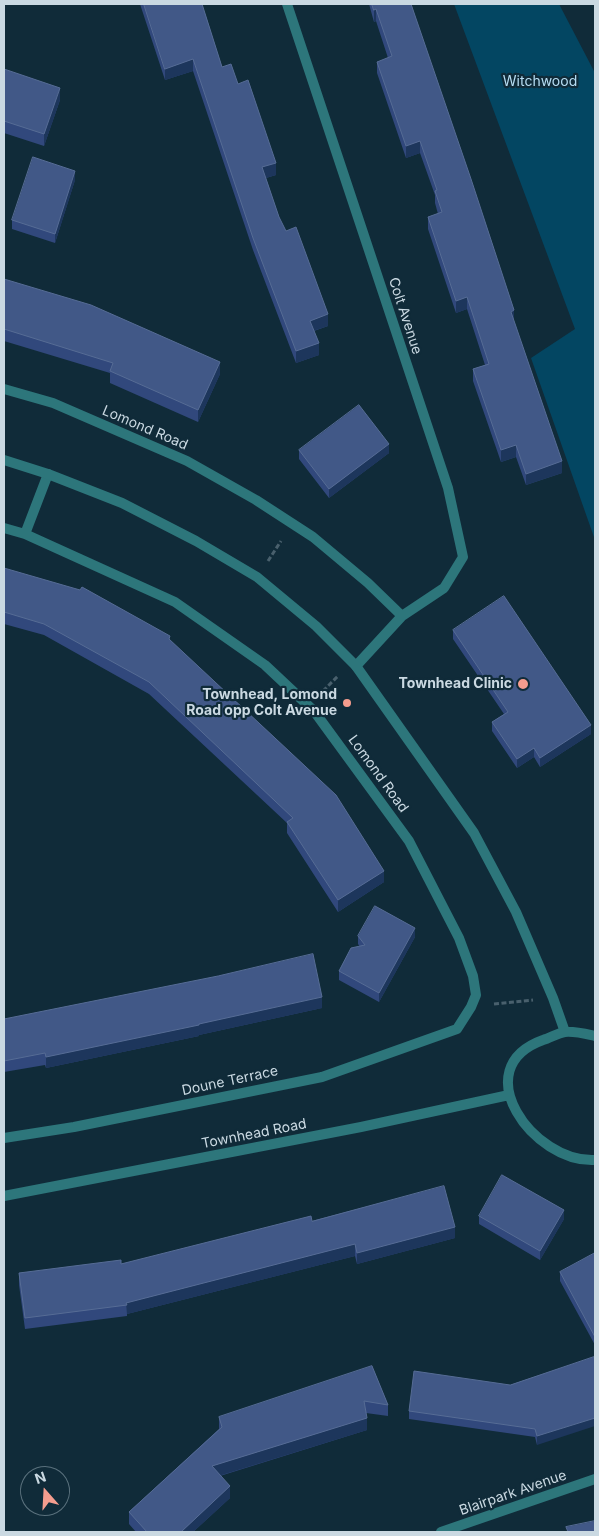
<!DOCTYPE html>
<html>
<head>
<meta charset="utf-8">
<style>
	body { margin:0 }
	#map { position:relative; width:599px; height:1536px; overflow:hidden; background:#102b39; font-family:Inter,sans-serif }
	canvas { display:block }
	.frame { position:absolute; inset:0; border:5px solid #cad9e2; pointer-events:none }
	.north { position:absolute; left:20px; top:1466px; width:50px; height:50px; box-sizing:border-box; background:#102b39; border:1px solid #5a717d; border-radius:50%; rotate:341deg; font-size:14px; font-weight:700; line-height:20px; text-align:center; color:#cad9e2 }
	.north::after { content:''; display:block; margin:auto; width:18px; height:22px; background:#f59d8e; clip-path:polygon(50% 0,100% 100%,50% 72%,0 100%) }
</style>
</head>
<body>
<div id="map">
<canvas width="599" height="1536"></canvas>
<div class="frame"></div>
<div class="north">N</div>
</div>
<script>
const context = document.querySelector('canvas').getContext('2d');
context.lineJoin = 'round';
function paint(path, color) { context.fillStyle = color; context.fill(path, 'evenodd'); }
function stroke(path, color, width, dash) { context.strokeStyle = color; context.lineWidth = width; context.lineCap = dash ? 'butt' : 'round'; context.setLineDash(dash || []); context.stroke(path); }
function label(font, color, halo, rows, align = 'center') {
  context.font = font + ' Inter,sans-serif'; context.lineWidth = 4.5; context.setLineDash([]); context.textBaseline = 'middle'; context.strokeStyle = halo; context.fillStyle = color; for (const [text, x, y, turn = 0] of rows) {
    context.save(); context.translate(x, y); context.rotate((+turn || 0) * Math.PI / 180); context.textAlign = isNaN(turn) ? turn : align; if (halo) context.strokeText(text, 0, 0); context.fillText(text, 0, 0); context.restore();
  }
}
paint(new Path2D(`
	M454 4H559L595 73V540L531 358 575 329Z`), '#034662');
stroke(new Path2D(`
	M268 561 281 541
	M323 691 338 676
	M494 1004 533 1000`), '#49606d', 3, [5, 2.5]);
stroke(new Path2D(`
	M287 4 448 488 463 557 444 588 402 616
	M4 389 53 403 187 461 256 500 313 537 368 583 402 616 356 666
	M4 528 25 534 175 602 265 665 314 711 409 841 459 938 473 976 476 995 471 1007 457 1029 322 1077 74 1127 4 1138
	M25 534 48 474
	M441 1532 595 1479`), '#2d767b', 10);
stroke(new Path2D(`
	M4 460 48 474 122 503 196 541 257 577 316 626 356 666 474 833 516 912 553 998 565 1032
	M595 1036C586 1034 574 1031 565 1032 558 1033 550 1038 543 1040 465 1068 533 1163 595 1160
	M4 1196 361 1127 509 1095`), '#2d767b', 10);
paint(new Path2D(`
	M140 4H202L222 67 238 84 276 175 266 178 279 217 328 326 314 331 319 355 296 363 253 250 193 71 165 80Z
	M369 4H411L514 322 562 473 526 485 516 457 501 462 473 381V369L485 365 467 309 456 313 428 229V217L438 214 435 203V195L420 153 406 158 377 73V62L388 58 376 21 374 22Z
	M4 69 60 100 44 146 4 133Z
	M75 180 55 243 12 229V220Z
	M4 279 220 374 198 422 110 383V373L4 341Z
	M299 450 389 453 329 498 299 459Z
	M4 568 170 640 384 882 338 912 287 833V823L149 694 44 635 4 624Z
	M453 630 591 734 540 767 534 757 517 768 492 731V722L504 714 453 639Z
	M358 936 415 937 379 1002 339 980V971L360 947 358 944Z
	M322 1008 199 1035V1036L46 1068 45 1065 4 1072V1019Z
	M479 1216 564 1219 540 1260 479 1224Z
	M312 1221 455 1238 357 1264 355 1256 127 1314V1316L25 1329 19 1285V1273L121 1264Z
	M595 1253V1345L560 1281V1272Z
	M594 1357 537 1445 535 1437 409 1419V1411L510 1385Z
	M372 1366 388 1405V1416L366 1413 367 1430 220 1476 230 1498 193 1532H136L129 1524V1512L219 1429V1417Z`), '#31487c');
paint(new Path2D(`
	M376 9V21L374 22V10Z
	M193 59V71L165 80V69Z
	M60 88V100L44 146V134Z
	M420 141V153L406 158V146Z
	M276 163V175L262 179V167Z
	M75 171V180L55 243V234Z
	M467 297V309L456 313V301Z
	M514 310V322L511 312Z
	M328 314V326L310 332V321Z
	M319 343V355L296 363V351Z
	M220 362V374L198 422V410Z
	M389 444V453L329 498V489Z
	M516 445V457L501 462V450Z
	M562 461V473L526 485V474Z
	M591 725V734L540 767V758Z
	M534 748V757L517 768V759Z
	M384 871V882L338 912V900Z
	M415 928V937L379 1002V993Z
	M322 997V1008L199 1035V1036L46 1068V1057Z
	M564 1210V1219L540 1260V1251Z
	M455 1227V1238L357 1264V1253Z
	M355 1244V1256L127 1314 126 1303Z
	M367 1418V1430L212 1478V1466Z
	M595 1418V1426L537 1445V1436Z
	M230 1486V1498L193 1532H181Z`), '#1d365c');
const building = new Path2D(`
	M144 4H202L222 67 231 64 238 84 248 80 276 163 262 167 279 217 286 231 296 227 328 314 310 321 319 343 296 351 253 238 193 59 165 69Z
	M372 4H411L471 179 514 310 511 312 562 461 526 474 516 445 501 450 473 369 489 364 467 297 456 301 428 217 442 212 435 191 437 190 420 141 406 146 377 62 392 56 376 9 374 10Z
	M4 69 60 88 44 134 4 121Z
	M33 157 75 171 55 234 12 220Z
	M4 279 91 305 220 362 198 410 110 371 113 363 4 329Z
	M359 405 389 444 329 489 299 450Z
	M4 568 80 590 82 587 170 636 169 639 336 795 384 871 338 900 287 822 293 818 149 682 44 624 4 612Z
	M504 596 591 725 540 758 534 748 517 759 492 722 508 712 453 630Z
	M375 906 415 928 379 993 339 971 351 948 365 945 358 936Z
	M313 954 322 997 199 1024V1025L46 1057 45 1053 4 1061V1019L218 976Z
	M502 1175 564 1210 540 1251 479 1216Z
	M444 1186 455 1227 357 1253 355 1244 126 1303 127 1305 25 1318 19 1273 121 1260V1264L311 1216 312 1221Z
	M595 1253V1337L560 1272Z
	M594 1357 595 1361V1418L537 1436 535 1429 409 1411 414 1371 510 1385Z
	M372 1366 388 1405 364 1401 367 1418 212 1466 230 1486 181 1532H147L129 1512 222 1427 219 1417Z
	M595 1521V1532H568L566 1527Z`);
paint(building, '#415887');
stroke(building, '#566c95', 1);
for (const [x, y, r, color] of [
	[523,684,6,"#f59d8e"],
	[347,703,5,"#f59d8e"]
]) { const dot = new Path2D(); dot.arc(x, y, r, 0, 2 * Math.PI); context.fillStyle = color; context.fill(dot); stroke(dot, '#102b39', 2); }
label('14px', '#b6ddf3', '#102b39', [
	["Witchwood",540,82]
]);
label('14px', '#cad9e2', '#102b39', [
	["Colt Avenue",405,316,72],
	["Lomond Road",145,428,23],
	["Lomond Road",378,774,54],
	["Doune Terrace",230,1081,-12],
	["Townhead Road",254,1134,-11],
	["Blairpark Avenue",513,1493,-19]
]);
label('bold 14px', '#cad9e2', '#102b39', [
	["Townhead Clinic",512,684],
	["Townhead, Lomond",337,695],
	["Road opp Colt Avenue",337,711]
], 'right');
</script>
</body>
</html>
